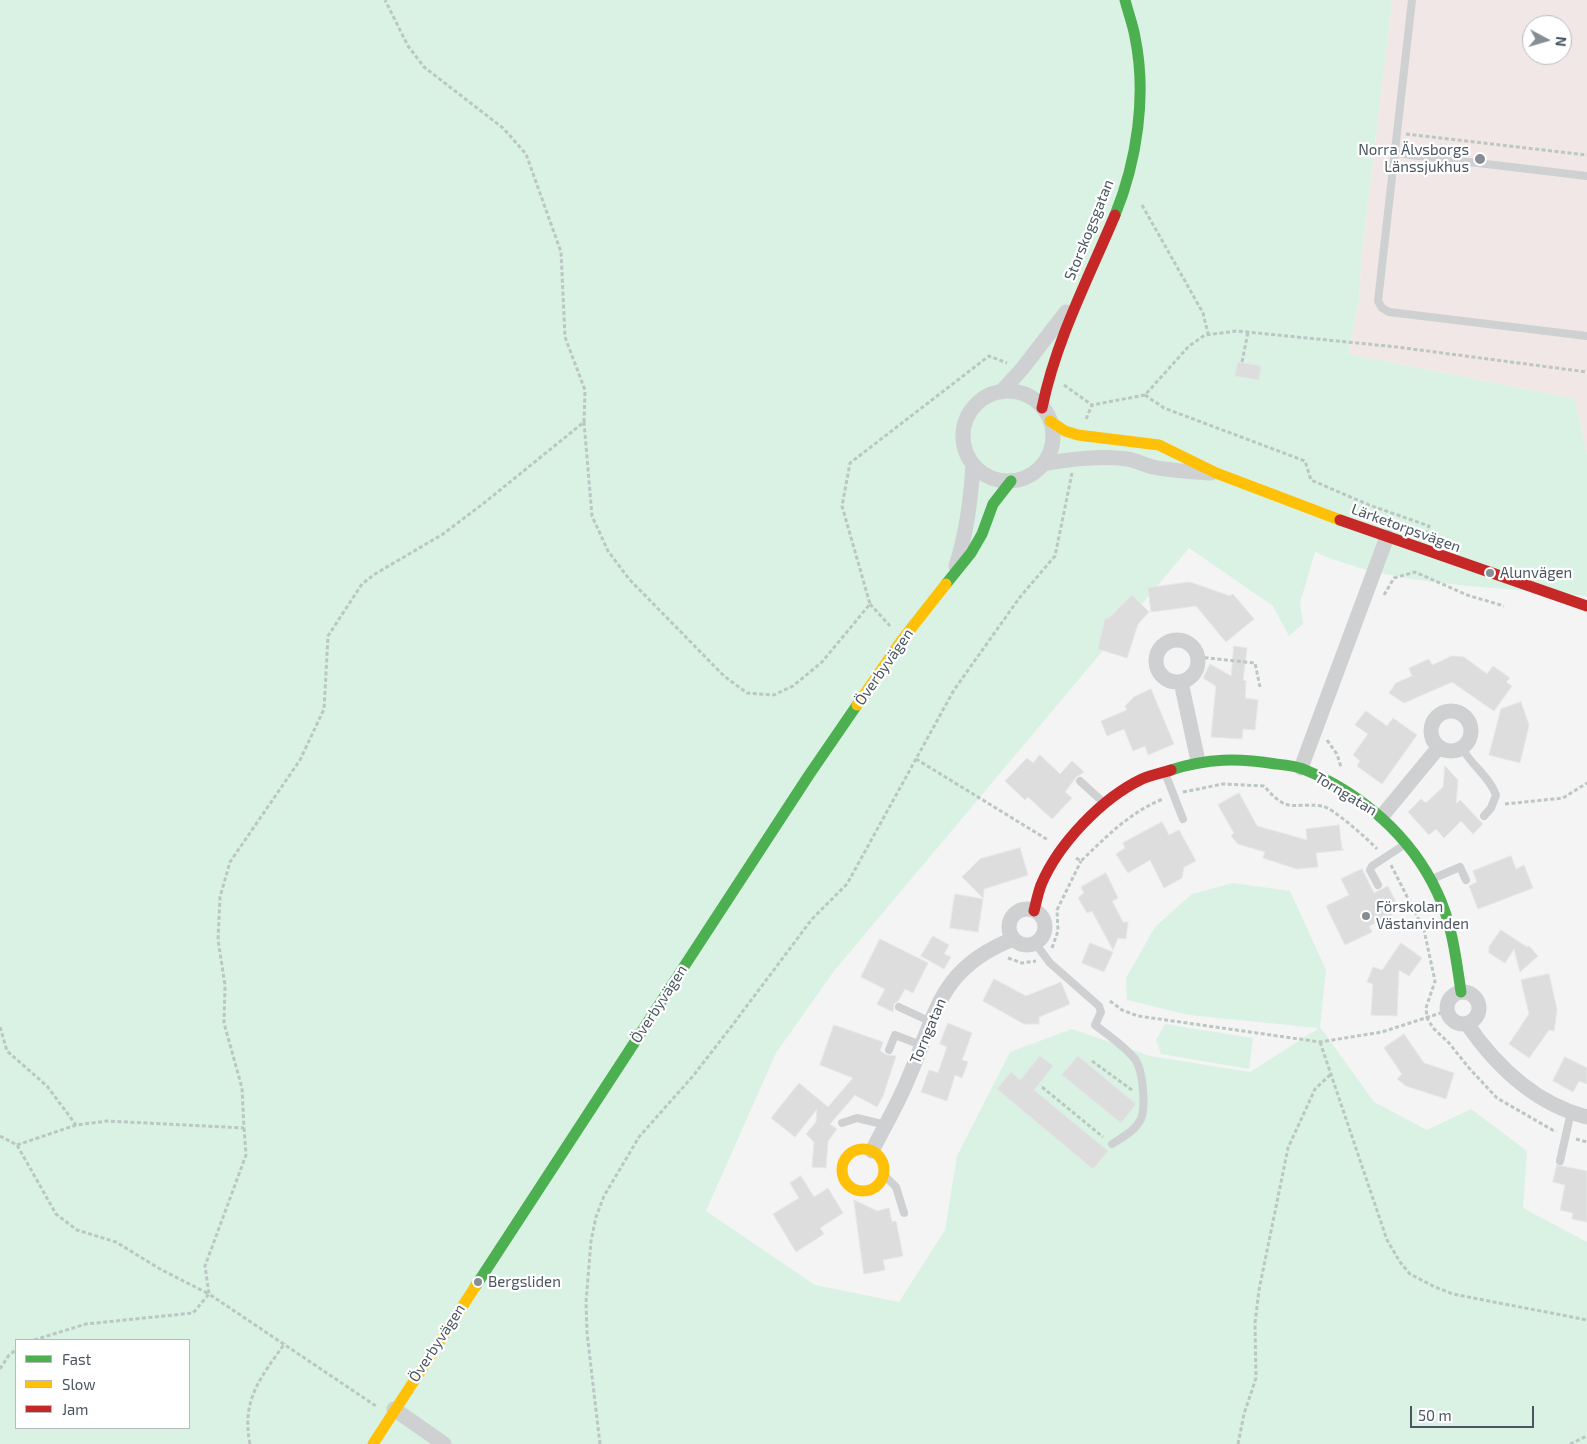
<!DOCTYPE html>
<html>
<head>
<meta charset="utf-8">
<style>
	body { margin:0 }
	#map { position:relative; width:1587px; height:1444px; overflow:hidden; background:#f4f4f4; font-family:"Exo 2",sans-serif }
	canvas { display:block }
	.legend { position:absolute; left:15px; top:1339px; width:175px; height:90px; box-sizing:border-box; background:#fff; border:1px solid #b7bbc0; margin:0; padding:6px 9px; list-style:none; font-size:15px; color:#4a5661 }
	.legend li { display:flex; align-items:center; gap:10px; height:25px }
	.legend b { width:25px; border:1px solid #b7bbc0 }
	.north { position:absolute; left:1522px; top:15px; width:50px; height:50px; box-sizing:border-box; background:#fff; border:1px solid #b7bbc0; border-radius:50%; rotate:96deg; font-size:14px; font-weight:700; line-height:20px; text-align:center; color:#4a5661 }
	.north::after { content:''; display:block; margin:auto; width:18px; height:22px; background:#868d94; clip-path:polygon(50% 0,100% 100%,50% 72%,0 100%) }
	.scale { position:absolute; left:1410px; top:1406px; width:124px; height:22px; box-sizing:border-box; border:2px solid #4a5661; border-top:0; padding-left:6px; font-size:15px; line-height:18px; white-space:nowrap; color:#4a5661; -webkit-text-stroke:4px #fff; paint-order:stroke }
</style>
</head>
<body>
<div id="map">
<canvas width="1587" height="1444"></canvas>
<ul class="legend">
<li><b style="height:6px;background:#4caf50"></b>Fast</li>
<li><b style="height:6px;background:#ffc107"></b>Slow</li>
<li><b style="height:6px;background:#c62828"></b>Jam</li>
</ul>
<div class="north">N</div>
<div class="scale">50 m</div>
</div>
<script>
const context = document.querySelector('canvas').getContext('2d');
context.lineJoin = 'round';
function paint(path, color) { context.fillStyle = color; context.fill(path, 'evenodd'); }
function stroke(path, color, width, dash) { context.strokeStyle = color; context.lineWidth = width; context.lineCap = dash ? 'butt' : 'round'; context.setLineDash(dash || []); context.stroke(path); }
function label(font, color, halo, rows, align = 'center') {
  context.font = font + ' "Exo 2",sans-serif'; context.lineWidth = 4.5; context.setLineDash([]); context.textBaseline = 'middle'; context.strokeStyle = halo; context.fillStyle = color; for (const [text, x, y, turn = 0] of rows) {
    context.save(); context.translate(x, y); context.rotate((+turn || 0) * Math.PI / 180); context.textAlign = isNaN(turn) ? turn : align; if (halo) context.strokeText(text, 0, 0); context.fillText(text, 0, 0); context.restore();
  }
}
paint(new Path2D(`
	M1392 0H1587V456L1575 399 1348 354 1359 299 1361 262ZM1532 25H1562V55H1532Z`), '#f1e7e6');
paint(new Path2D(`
	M0 0H1392L1361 262 1359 299 1348 354 1575 399 1587 456V596C1501 587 1393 587 1315 552L1300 603 1303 624 1289 636 1273 606 1189 548 834 971 776 1053 706 1211 815 1285 899 1302 945 1230 957 1156 1010 1052 1072 1029 1150 1056 1250 1072 1319 1028 1189 1015 1127 1000 1126 978 1155 927 1192 894 1233 883 1290 891 1326 970 1320 1027 1374 1102 1427 1130 1471 1109 1527 1151 1523 1208 1587 1242V1444H0ZM16 1340H189V1428H16Z
	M1165 1024 1253 1038 1249 1069 1161 1054 1156 1040Z`), '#d9f2e3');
const building = new Path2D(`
	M1238 362 1261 366 1259 380 1235 376Z
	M1190 582 1230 596 1233 594 1254 619 1226 642 1196 606 1151 612 1148 588Z
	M1132 595 1149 612 1138 624 1127 658 1098 649 1105 618 1108 619Z
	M1234 646 1247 648 1243 680 1246 681 1245 698 1258 700 1255 730 1243 729 1242 739 1211 737 1216 686 1203 678 1210 664 1231 676Z
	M1452 656 1464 657 1487 674 1493 666 1510 678 1506 682 1512 686 1494 711 1452 682 1404 703 1389 693 1396 683 1412 676 1409 668 1429 659 1432 665Z
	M1151 689 1174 744 1148 755 1145 746 1133 751 1124 729 1107 736 1101 721 1127 710 1125 706 1134 697Z
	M1521 702 1529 725 1520 763 1489 755 1501 709Z
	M1366 711 1387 726 1393 718 1417 735 1382 784 1357 766 1360 761 1353 755 1368 734 1355 725Z
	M1040 755 1060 774 1072 761 1084 772 1076 777 1065 792 1072 798 1052 819 1028 797 1025 800 1005 781 1027 758 1033 763Z
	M1445 766 1458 780 1456 804 1460 800 1483 824 1473 834 1461 821 1444 838 1436 829 1429 835 1408 812 1421 799 1426 803 1443 787Z
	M1239 793 1257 826 1307 840 1306 829 1339 825 1342 849 1344 850 1316 853 1318 867 1297 869 1263 858 1265 852 1238 844 1231 836 1234 833 1218 805Z
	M1162 822 1169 835 1179 830 1196 861 1184 867 1182 878 1164 888 1150 860 1128 873 1116 854 1125 848 1123 843Z
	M1020 848 1028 875 984 889 983 898 962 877 980 859Z
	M1511 856 1516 869 1524 865 1533 888 1478 909 1469 886 1477 882 1473 871Z
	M1362 869 1374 893 1388 886 1400 911 1369 926 1372 932 1345 945 1326 906 1349 895 1341 879Z
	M1106 873 1118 898 1112 901 1123 922H1128L1126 939 1118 938 1113 950 1092 911 1087 913 1078 898 1084 893 1081 887Z
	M955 894 983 899 978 932 950 928Z
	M1501 930 1527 947 1529 946 1538 956 1520 972 1514 949 1505 963 1489 953V947Z
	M933 936 949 945 944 954 951 957 944 969 921 956Z
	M880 939 928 963 913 993 905 989 898 1001 894 1004 893 1012 877 1004 885 989 861 977Z
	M1090 943 1113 952 1104 972 1082 963Z
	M1401 943 1422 958 1409 976 1399 970 1397 1016 1371 1015 1373 984 1367 982 1373 967 1382 970Z
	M1549 974 1557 1010 1554 1031 1549 1030 1529 1058 1509 1044 1529 1014 1521 980Z
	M994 979 1026 996 1061 982 1070 1004 1039 1017V1024H1024L983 1001Z
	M948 1023 972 1033 962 1060 968 1062 962 1078 955 1075 947 1101 921 1092 929 1070 938 1073 947 1047 940 1044Z
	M834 1025 883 1042 880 1051 887 1055 896 1056 883 1096 877 1107 855 1095 830 1124 837 1129 828 1141 826 1168 812 1167 814 1142 806 1134 816 1122 817 1109 795 1137 771 1118 799 1083 828 1107 853 1078 820 1065Z
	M1404 1034 1424 1063 1454 1073 1446 1099 1406 1086 1397 1079 1402 1074 1384 1048Z
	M1040 1056 1053 1066 1034 1090 1108 1151 1093 1169 997 1089 1011 1072 1020 1080Z
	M1078 1056 1136 1104 1121 1123 1062 1075Z
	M1565 1057 1587 1068V1084L1579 1081 1573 1092 1553 1081Z
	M1557 1165 1587 1171V1222L1572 1219 1573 1213 1560 1210 1565 1185 1553 1182Z
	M801 1176 814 1197 828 1188 843 1213 820 1228 824 1234 796 1252 773 1214 799 1198 790 1183Z
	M854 1200 877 1211 889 1208 892 1222 896 1221 903 1256 883 1260 885 1270 864 1274Z`);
paint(building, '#ddddde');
stroke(building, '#e5e6e7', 1);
stroke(new Path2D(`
	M1406 134 1587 155
	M1142 205 1203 313 1208 334
	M1242 362 1248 332
	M1064 385 1092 405
	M1145 395 1164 408 1305 461 1311 480 1369 505 1429 526 1427 533
	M1086 419 1092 405 1145 395 1189 346 1205 335 1237 331 1397 347 1587 372
	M584 422 592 516 608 551 629 579 724 676 747 693 774 695 793 686 822 662 870 604 842 506 850 463 989 356 1007 363
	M1384 595 1394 578 1415 572 1467 595 1504 606
	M870 604 890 626
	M1198 657 1255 663 1260 687
	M1327 740 1337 754 1341 767
	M916 759 1048 840
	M1183 792 1223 784 1264 786C1289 815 1291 802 1322 806 1332 807 1370 841 1377 849
	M1505 804 1563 798 1587 783
	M1076 858 1081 861C1106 837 1130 812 1163 799
	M1391 865 1424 930 1435 981 1426 1008 1427 1018 1433 1028 1449 1043 1469 1068 1497 1098 1556 1132
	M1052 948 1058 931 1057 910 1081 861
	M1008 958 1022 963 1036 961
	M1110 1001 1122 1010 1138 1016 1320 1042 1382 1032 1447 1011
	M0 1027 7 1051 47 1086 76 1125
	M1320 1042 1387 1240 1400 1262 1410 1274 1435 1287 1453 1294 1587 1320
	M1092 1061 1132 1090
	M1042 1087 1103 1137
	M244 1128 246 1155 205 1266 209 1294 376 1406
	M0 1136 17 1145 56 1214 77 1230 116 1242 160 1269 209 1294 193 1313 86 1324 34 1340
	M1576 1139 1587 1142
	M17 1145 76 1125 107 1121 244 1128 242 1088 224 1023 225 985 218 940 220 897 230 862 300 760 324 709 328 636 362 584 375 574 443 534 484 503 584 422 585 390 565 337 561 252 526 154 503 128 424 67 408 46 385 0
	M0 1369 9 1355 16 1350
	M250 1444C241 1400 261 1377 285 1343
	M600 1444 587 1333 586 1302 591 1241 596 1217 604 1196 639 1137 693 1076 731 1027 812 919 847 884 954 690 1020 597 1055 556 1072 473
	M1238 1444 1244 1414 1256 1378 1255 1323 1259 1290 1288 1148 1315 1089 1330 1075
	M1570 1444 1587 1436`), '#bcc7c4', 3, [4, 2.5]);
stroke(new Path2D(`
	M1412 0 1378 301 1382 308 1389 312 1587 336
	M1394 153 1587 176
	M1462 748C1471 765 1490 777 1496 795L1491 808 1484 816
	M1165 773 1183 819
	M1080 781 1103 802
	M1432 879 1460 867 1466 880
	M1378 885 1370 870 1372 866 1404 845
	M1035 943 1050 963 1099 1006 1101 1012 1095 1025C1108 1035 1123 1045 1134 1058 1143 1068 1146 1106 1141 1119 1135 1131 1123 1137 1112 1144
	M899 1007 929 1021
	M889 1050 895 1035 921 1045
	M842 1123 857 1118 886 1125
	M1560 1161 1571 1112
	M884 1175 896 1187 904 1213`), '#ced0d2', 8);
stroke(new Path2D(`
	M963 436a45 45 0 1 1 90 0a45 45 0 1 1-90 0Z
	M1001 392 1022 369 1066 312
	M1043 464C1070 459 1099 455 1127 459 1136 460 1144 465 1153 467 1172 471 1192 472 1211 473
	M956 566C967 532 971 500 973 464
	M1156 661a21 21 0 1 1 42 0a21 21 0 1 1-42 0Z
	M1181 682 1198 761
	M1431 731a20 20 0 1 1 40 0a20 20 0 1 1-40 0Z
	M1301 768 1387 537
	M1382 816 1439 747
	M1009 927a18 18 0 1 1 36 0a18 18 0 1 1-36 0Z
	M1447 1008a16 16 0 1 1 32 0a16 16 0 1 1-32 0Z
	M1467 1024C1496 1066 1536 1104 1587 1117
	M872 1151C884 1127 898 1104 908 1079 937 1013 938 969 1013 939
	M394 1409 444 1444`), '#ced0d2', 15);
stroke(new Path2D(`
	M1115 215C1137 161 1147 95 1135 37 1133 25 1128 12 1125 0
	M946 584 971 553 982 534 993 504 1011 481
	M1171 770C1208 758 1238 758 1276 764 1285 765 1295 766 1303 769 1360 792 1411 836 1437 892 1452 923 1456 958 1461 992
	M475 1287 809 775 857 705`), '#4caf50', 11);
stroke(new Path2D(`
	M1050 421 1065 431 1078 435 1159 445 1216 473 1340 520
	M857 705 902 640 946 584
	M842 1170a21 21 0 1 1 42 0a21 21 0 1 1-42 0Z
	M373 1444 475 1287`), '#ffc107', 11);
stroke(new Path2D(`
	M1042 408C1056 340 1088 279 1115 215
	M1340 520 1587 606
	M1034 911C1036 903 1038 893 1041 885 1058 844 1102 798 1142 779 1151 775 1162 773 1171 770`), '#c62828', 11);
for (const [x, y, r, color] of [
	[1480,159,6,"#868d94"],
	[1490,573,5,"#868d94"],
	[1366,916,5,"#868d94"],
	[478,1282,5,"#868d94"]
]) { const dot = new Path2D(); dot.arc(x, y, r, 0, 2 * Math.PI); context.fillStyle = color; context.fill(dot); stroke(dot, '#fff', 2); }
label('15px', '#4a5661', '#fff', [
	["Norra Älvsborgs",1469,150,"right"],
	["Länssjukhus",1469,167,"right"],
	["Alunvägen",1500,573],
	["Förskolan",1376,907],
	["Västanvinden",1376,924],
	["Bergsliden",488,1282]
], 'left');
label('15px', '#4a5661', '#fff', [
	["Storskogsgatan",1089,230,-68],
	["Lärketorpsvägen",1406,528,20],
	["Överbyvägen",884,667,-55],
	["Torngatan",1346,794,31],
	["Överbyvägen",659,1004,-57],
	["Torngatan",928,1031,-67],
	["Överbyvägen",437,1343,-57]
]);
</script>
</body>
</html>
